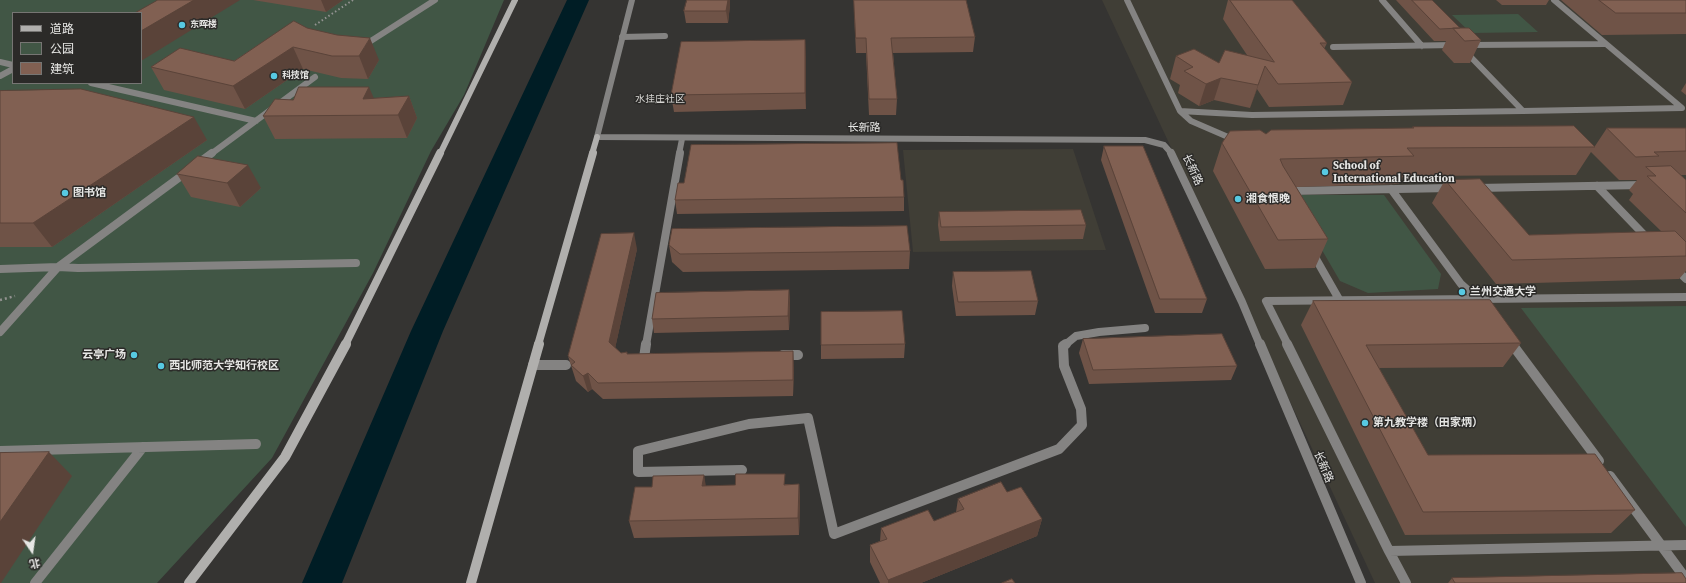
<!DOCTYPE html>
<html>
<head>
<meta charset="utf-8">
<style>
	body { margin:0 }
	#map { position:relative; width:1686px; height:583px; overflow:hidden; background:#353432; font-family:"Source Serif 4","Noto Sans SC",serif }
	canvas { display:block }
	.legend { position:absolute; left:12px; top:12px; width:130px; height:72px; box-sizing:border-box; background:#2b2a28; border:1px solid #767573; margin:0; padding:5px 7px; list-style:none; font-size:12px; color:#e6e6e4 }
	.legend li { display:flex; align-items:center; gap:8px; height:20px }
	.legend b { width:20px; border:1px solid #767573 }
	.north { position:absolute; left:12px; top:531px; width:40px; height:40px; -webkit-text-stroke:3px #2b2a28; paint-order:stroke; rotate:167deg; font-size:11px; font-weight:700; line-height:16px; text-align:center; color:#e6e6e4 }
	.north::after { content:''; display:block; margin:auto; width:14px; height:18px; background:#e6e6e4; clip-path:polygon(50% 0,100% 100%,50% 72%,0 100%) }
</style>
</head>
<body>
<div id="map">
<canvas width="1686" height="583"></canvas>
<ul class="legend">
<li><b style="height:5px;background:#b0afad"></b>道路</li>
<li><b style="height:11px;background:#415645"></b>公园</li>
<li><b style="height:11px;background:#816052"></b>建筑</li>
</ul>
<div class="north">北</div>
</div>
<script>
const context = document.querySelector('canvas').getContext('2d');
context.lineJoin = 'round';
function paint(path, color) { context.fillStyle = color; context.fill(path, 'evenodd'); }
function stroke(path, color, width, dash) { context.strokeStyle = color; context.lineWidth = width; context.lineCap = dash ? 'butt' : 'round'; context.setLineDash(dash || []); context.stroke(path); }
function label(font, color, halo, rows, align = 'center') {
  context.font = font + ' "Source Serif 4","Noto Sans SC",serif'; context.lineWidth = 3; context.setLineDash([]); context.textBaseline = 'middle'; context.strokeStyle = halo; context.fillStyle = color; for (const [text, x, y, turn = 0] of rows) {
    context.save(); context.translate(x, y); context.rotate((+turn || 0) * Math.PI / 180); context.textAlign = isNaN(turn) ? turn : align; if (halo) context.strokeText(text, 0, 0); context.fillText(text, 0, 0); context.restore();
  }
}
paint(new Path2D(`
	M1102 0H1686V583H1375Z
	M1073 149 1106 250 913 252 903 150Z`), '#403e36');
paint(new Path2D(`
	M0 0H504L464 95 431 151 373 273 272 458 157 583H0ZM13 13H141V83H13Z
	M1518 14 1538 32 1471 33 1452 15Z
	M1290 195H1384L1441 274 1438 289 1368 293 1340 281Z
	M1686 306V527L1521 308Z`), '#415645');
paint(new Path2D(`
	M567 0H589L443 331 342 583H302L411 331Z`), '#001d25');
stroke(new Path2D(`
	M315 25 353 0`), '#939391', 2, [1.5, 2.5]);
stroke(new Path2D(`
	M0 300 15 296`), '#939391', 2.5, [2, 3]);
stroke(new Path2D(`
	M1127 0 1180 111 1252 115 1523 111 1465 51
	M1382 0 1422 46
	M622 37 665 36
	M1470 45 1605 44
	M363 46 435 0
	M1333 47 1454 45
	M0 62 13 65
	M91 83 256 121
	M1180 111 1191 121 1235 140
	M1523 111 1682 108 1554 0
	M211 154 315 77`), '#848382', 6);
stroke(new Path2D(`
	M197 164 212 153
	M1597 186 1649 240
	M1477 188 1643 185
	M1391 189 1461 284 1480 301
	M1289 191 1451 188
	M1312 252 1340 301
	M0 269 58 267 188 171
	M1676 269 1686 279
	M0 332 58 267 78 268 356 263
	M1510 341 1513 345
	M1065 345 1076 336 1099 332 1145 328
	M1288 345 1266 301 1686 297`), '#848382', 8);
stroke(new Path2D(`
	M1287 344 1389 551 1686 545
	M1512 344 1599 461
	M533 365H566
	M0 451 256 444
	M742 470 638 472V451L749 424 808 418 834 534 1059 449 1082 425 1081 409 1064 366 1063 346 1066 344
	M1610 476 1686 579
	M1389 551 1406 583
	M35 583 143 447`), '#848382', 10);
stroke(new Path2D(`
	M632 0 597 137 1145 140 1164 145 1172 154
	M0 76 13 69
	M679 154 682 139`), '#848382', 6);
stroke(new Path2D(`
	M1171 153 1242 302 1260 345
	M646 345 680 153`), '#848382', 8);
stroke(new Path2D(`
	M646 344 644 358H651
	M1260 344 1361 583
	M783 355H798`), '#848382', 10);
stroke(new Path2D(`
	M440 154 515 0
	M592 154 597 137`), '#b0afad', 6);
stroke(new Path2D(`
	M345 345 440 153
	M538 345 593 153`), '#b0afad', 8);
stroke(new Path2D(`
	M189 583 285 457 346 344
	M471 583 539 344`), '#b0afad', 10);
paint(new Path2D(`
	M253 0H343L326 12Z
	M854 0 975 37 973 52 893 53 897 99 896 115H869L866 53H856L854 11Z
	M1228 0H1292L1327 43 1324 49 1352 82 1343 105 1269 107 1257 89 1250 108 1214 100 1199 106 1178 93 1180 85 1170 79 1176 56 1219 63 1247 55 1223 19Z
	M1396 0H1432L1460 28 1481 40 1470 63H1454L1442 50 1446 41H1434Z
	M1496 0H1549L1546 5H1502Z
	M1561 0H1686V34L1602 35Z
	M730 5 728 23H686L684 11Z
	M307 28 379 60 368 79 341 78 303 69 245 109 164 90 151 67 234 61Z
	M805 40 806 109 674 112 671 95Z
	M1686 83V95L1681 91Z
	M0 91 207 140 52 247H0Z
	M409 96 417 118 407 138 275 139 263 116 293 100 374 98Z
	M1413 127 1595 146 1607 128H1686V175H1680L1686 180V271L1679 279 1496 284 1432 203 1445 180 1529 235 1662 232 1629 200 1633 194 1629 190 1637 180H1619L1591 152 1576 175 1403 176 1399 184 1296 187 1328 239 1315 268 1265 269 1213 171 1222 143 1266 134 1412 128Z
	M1104 146 1207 299 1202 313H1155L1101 160Z
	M177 174 261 188 240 207 191 197Z
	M901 180 904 197V211L677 214 675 200Z
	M939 212 1086 225 1083 239 940 241 938 225Z
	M669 245 910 251 909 269 683 272 672 262Z
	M637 249 615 348 621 353 628 354 794 367 793 396 603 399 592 389 588 392 576 381 568 356Z
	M953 272 1038 301 1035 315 956 316 952 286Z
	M789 290 790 304 789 330 654 333 652 319Z
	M1313 301 1521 343 1503 367 1379 368 1428 455 1635 510 1611 533 1405 535 1301 325Z
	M1083 339 1237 366 1231 380 1089 384 1079 353Z
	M905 344 904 358 821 359V345Z
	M704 475 705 486 799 484 800 501 799 535 634 538 629 521 652 487Z
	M1007 492 1042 519 1037 536 921 583H880L870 562V545L880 541 881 528 934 521 956 512 958 499Z
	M1452 578 1686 583H1448Z`), '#6f5347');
paint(new Path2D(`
	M194 0H240L141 61V31Z
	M321 0H343L326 12Z
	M728 0H730V5L728 23 726 11Z
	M370 38 379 60 368 79 359 56Z
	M805 40 806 56V109L805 93Z
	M293 47 303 69 245 109 233 86Z
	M1265 66 1257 89 1250 108 1258 85Z
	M1221 78 1214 100 1199 106 1206 84Z
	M369 87 379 110 363 99Z
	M409 96 417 118 407 138 398 115Z
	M194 117 207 140 52 247 33 223Z
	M248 165 261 188 240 207 227 183Z
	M634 233 637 249 613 358 609 342Z
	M789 290 790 304 789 330 788 316Z
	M793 351 794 367 793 396Z
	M588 373 592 389 588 392 583 376Z
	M49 452 72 476 1 583H0V522Z
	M704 475 707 492 702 486Z
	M799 484 800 501 799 535 798 518Z
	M1042 519 1037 536 921 583H888V580Z`), '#5a4339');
const building = new Path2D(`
	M158 0H194L141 31V13H135Z
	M687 0H728L726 11H684Z
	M854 0H966L975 37 891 38 897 99H869L866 38H856Z
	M1230 0H1292L1327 43H1320L1352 82 1278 84 1265 66 1258 85 1221 78 1206 84 1184 71 1193 67 1176 56 1194 49 1219 63 1225 50 1274 62Z
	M1412 0H1432L1460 28 1440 29Z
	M1599 0H1686V13H1616Z
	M294 21 307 28 337 35 370 38 359 56H332L293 47 233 86 151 67 180 48 234 61Z
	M1453 28H1469L1481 40 1465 41Z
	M805 40V93L671 95 681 42Z
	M299 87H369L363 99 409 96 398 115 263 116 275 99 293 100Z
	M81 89 194 117 33 223H0V91Z
	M1574 126 1595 147 1407 148 1414 156 1280 159 1283 166 1328 239 1278 240 1222 143 1230 131 1260 130 1266 134 1271 130 1414 128 1413 127Z
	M1607 128H1686V151L1654 152 1659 156 1636 157Z
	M897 143 901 180H903L904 197 675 200 678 183H684L691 145Z
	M1104 146H1143L1207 299H1160Z
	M198 156 248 165 227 183 177 174Z
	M1671 166 1686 180V213L1647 176H1656L1646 167Z
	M1480 179 1529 235 1675 231 1686 242V256L1512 260 1445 180Z
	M1081 210 1086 225 941 227 939 212Z
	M907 226 910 251 680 254 669 245 672 229Z
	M634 233 609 342 621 353 627 352V354L793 351V380L598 383 588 373 583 376 571 365 575 362 568 356 601 234Z
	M1031 271 1038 301 958 302 953 272Z
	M789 290 788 316 652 319 656 293Z
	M1490 300 1521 343 1366 345 1428 455 1595 454 1635 510 1423 512 1313 301Z
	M902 311 905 344 821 345V312Z
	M1222 334 1237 366 1093 370 1083 339Z
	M49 452 0 522V453Z
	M736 474H785L784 485 799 484 798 518 629 521 635 487H652L653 476 704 475 702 486 735 485Z
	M1001 482 1007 492 1021 487 1042 519 888 580 870 545 887 539 881 528 928 510 934 521 964 509 958 499Z
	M1682 573 1686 579V583H1455L1452 578Z
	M1012 579 1015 583H1002Z`);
paint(building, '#816052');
stroke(building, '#5a4339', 1);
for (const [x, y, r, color] of [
	[182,25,4,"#57c9e2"],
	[274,76,4,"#57c9e2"],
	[1325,172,4,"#57c9e2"],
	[65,193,4,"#57c9e2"],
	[1238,199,4,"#57c9e2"],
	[1462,292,4,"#57c9e2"],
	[134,355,4,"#57c9e2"],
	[161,366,4,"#57c9e2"],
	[1365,423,4,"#57c9e2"]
]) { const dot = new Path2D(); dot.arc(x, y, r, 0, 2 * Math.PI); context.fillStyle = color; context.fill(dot); stroke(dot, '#2b2a28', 1.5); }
label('bold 9px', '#e6e6e4', '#2b2a28', [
	["东晖楼",190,25],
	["科技馆",282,76]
], 'left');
label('10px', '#d6d5d2', '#2b2a28', [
	["水挂庄社区",660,99]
]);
label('11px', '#e6e6e4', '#2b2a28', [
	["长新路",864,128],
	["长新路",1192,170,65],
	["长新路",1323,467,67]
]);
label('bold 11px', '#e6e6e4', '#2b2a28', [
	["School of",1333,166],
	["International Education",1333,179],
	["图书馆",73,193],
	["湘食恨晚",1246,199],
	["兰州交通大学",1470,292],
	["云亭广场",126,355,"right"],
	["西北师范大学知行校区",169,366],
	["第九教学楼（田家炳）",1373,423]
], 'left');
</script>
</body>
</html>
